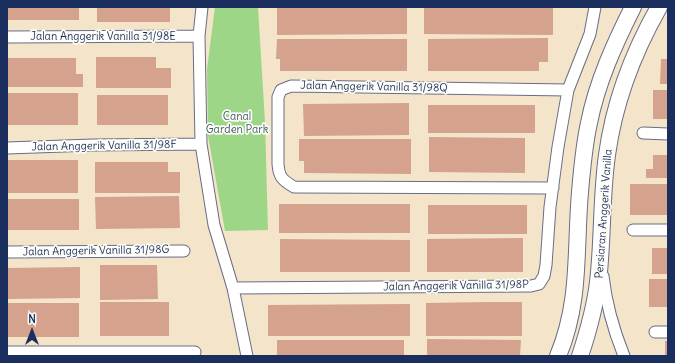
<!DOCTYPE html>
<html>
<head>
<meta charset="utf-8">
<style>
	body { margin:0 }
	#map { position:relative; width:675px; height:363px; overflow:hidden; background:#f3e4ca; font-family:Delius,sans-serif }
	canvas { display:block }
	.frame { position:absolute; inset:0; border:8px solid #1b2f5e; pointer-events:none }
	.north { position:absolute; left:12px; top:311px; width:40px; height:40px; -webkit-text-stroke:3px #fdfcf7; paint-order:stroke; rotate:0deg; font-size:11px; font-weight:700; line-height:16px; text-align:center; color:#1b2f5e }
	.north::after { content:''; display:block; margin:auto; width:14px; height:18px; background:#1b2f5e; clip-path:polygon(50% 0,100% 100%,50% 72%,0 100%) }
</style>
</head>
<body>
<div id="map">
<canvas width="675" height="363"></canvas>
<div class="frame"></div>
<div class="north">N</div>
</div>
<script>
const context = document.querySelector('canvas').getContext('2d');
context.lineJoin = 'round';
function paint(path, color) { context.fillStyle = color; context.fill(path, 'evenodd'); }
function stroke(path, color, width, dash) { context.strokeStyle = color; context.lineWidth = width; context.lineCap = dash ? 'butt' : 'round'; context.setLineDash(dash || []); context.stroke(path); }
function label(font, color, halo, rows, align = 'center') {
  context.font = font + ' Delius,sans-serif'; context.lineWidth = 3.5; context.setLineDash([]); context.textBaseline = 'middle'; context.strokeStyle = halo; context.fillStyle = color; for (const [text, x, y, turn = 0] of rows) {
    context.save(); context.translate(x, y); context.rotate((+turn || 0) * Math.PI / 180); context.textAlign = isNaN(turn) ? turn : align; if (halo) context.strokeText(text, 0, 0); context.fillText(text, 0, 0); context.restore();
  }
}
paint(new Path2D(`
	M215 7H258L265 122 268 230 225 231 208 136 207 69Z`), '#9ed688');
paint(new Path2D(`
	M7 7H79V20H7Z
	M97 7H170V22H97Z
	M277 7H407V34L277 35Z
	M424 7H553V35L424 34Z
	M548 38V62H539V71H428V39Z
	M277 39H407V71H280V59H276Z
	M96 57H156V68H171V88H96Z
	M7 58H76V74H83V87H7Z
	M661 59H668V84H660Z
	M653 90H668V119H653Z
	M7 93H78V125H7Z
	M97 95H168V125H97Z
	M409 103V135L304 136 303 104Z
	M428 105H535V133H428Z
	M429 137 525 138V173L429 172Z
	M299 139H411V174L304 173V161H299Z
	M653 155H668V178H646V169H653Z
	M7 160H78V193H7Z
	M95 162H168V172H180V193H95Z
	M630 184H668V215H630Z
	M179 196 180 228 96 229 95 197Z
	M7 199H79V230H7Z
	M279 204H410V233H279Z
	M428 205H527V234H428Z
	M523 238V272H427V239Z
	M280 239 410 240V272H280Z
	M652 248H668V274H652Z
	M100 265H157L158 299 100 300Z
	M80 267V298L7 299V268Z
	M649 279H668V307H649Z
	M100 302H169V336H100Z
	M490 302H522V336H426V303Z
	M7 303H79V337H7Z
	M410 304V336H268V305Z
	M427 339 521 340 520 356H427Z
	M277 340H404V356H277Z
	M665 341H668V356H665Z`), '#d5a28e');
const street = new Path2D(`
	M202 7 199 36 201 144 214 225 233 288 247 356
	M7 37 199 36
	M643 133 668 134
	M7 148 93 145 201 144
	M553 188 294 187C282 180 279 177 278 164V97L281 90 291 86 568 90
	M633 230H668
	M7 252 184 251
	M603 276C606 303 614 331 624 356
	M233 288 531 286 539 284 544 276 546 265 550 207 558 147 568 90 590 34 595 7
	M655 332H668
	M7 352H195`);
const secondary = new Path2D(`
	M558 356C581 301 575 250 580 192 582 169 584 145 589 123 597 82 615 43 633 7
	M580 356C588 332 595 307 598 282 603 240 601 197 607 155 614 103 633 53 659 7`);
stroke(street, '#676e84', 13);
stroke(secondary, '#676e84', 18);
stroke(street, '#fff', 11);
stroke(secondary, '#fff', 16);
label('11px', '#1b2f5e', '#fdfcf7', [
	["Jalan Anggerik Vanilla 31/98E",103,37],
	["Jalan Anggerik Vanilla 31/98Q",374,87,1],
	["Jalan Anggerik Vanilla 31/98F",104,146,-1],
	["Persiaran Anggerik Vanilla",604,214,-86],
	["Jalan Anggerik Vanilla 31/98G",96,251,-1],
	["Jalan Anggerik Vanilla 31/98P",456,286,-1]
]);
label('11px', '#3c5968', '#fdfcf7', [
	["Canal",237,117],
	["Garden Park",237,130]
]);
</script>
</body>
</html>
